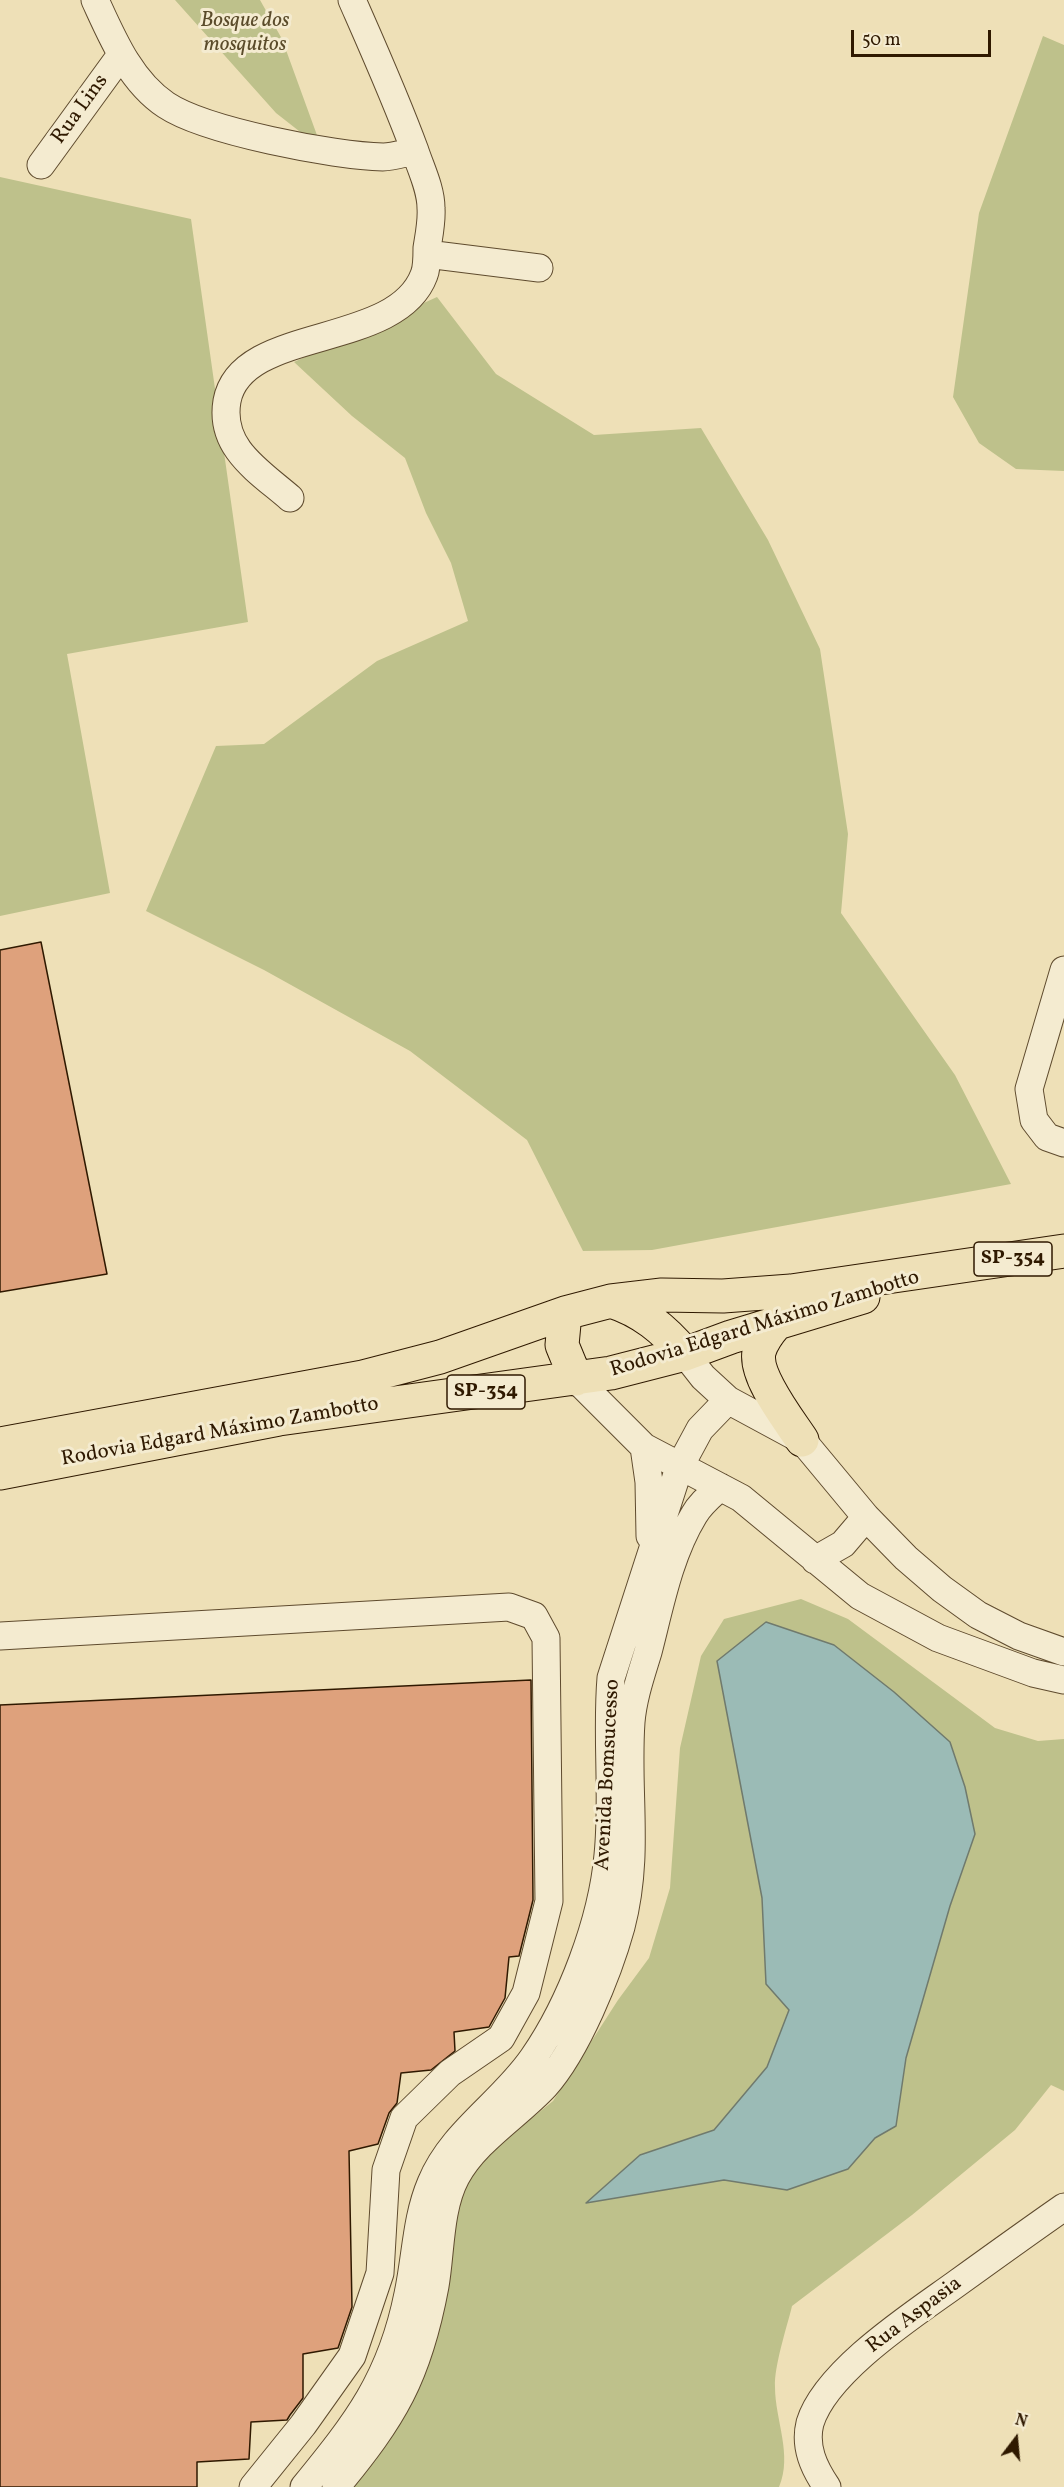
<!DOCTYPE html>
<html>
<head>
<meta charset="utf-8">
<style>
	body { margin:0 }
	#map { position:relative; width:1064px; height:2487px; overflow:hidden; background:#eee0b7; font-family:Vollkorn,serif }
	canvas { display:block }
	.north { position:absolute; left:986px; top:2409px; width:60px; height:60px; -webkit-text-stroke:4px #f4ebd0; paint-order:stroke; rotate:16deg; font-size:16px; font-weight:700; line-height:24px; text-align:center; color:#2f1900 }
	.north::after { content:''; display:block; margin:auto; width:21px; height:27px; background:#2f1900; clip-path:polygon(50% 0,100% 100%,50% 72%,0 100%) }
	.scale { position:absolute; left:851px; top:30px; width:140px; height:27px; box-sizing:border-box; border:3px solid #2f1900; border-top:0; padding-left:8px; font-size:18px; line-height:21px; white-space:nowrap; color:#2f1900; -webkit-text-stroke:4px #f4ebd0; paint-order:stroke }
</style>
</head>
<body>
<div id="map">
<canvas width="1064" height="2487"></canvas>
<div class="north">N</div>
<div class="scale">50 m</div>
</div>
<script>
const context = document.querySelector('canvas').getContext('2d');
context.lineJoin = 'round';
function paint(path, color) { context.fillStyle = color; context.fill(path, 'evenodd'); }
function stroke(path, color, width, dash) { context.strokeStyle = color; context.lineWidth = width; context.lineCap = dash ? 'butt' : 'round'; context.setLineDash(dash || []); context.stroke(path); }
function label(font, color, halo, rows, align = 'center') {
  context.font = font + ' Vollkorn,serif'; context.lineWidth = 6; context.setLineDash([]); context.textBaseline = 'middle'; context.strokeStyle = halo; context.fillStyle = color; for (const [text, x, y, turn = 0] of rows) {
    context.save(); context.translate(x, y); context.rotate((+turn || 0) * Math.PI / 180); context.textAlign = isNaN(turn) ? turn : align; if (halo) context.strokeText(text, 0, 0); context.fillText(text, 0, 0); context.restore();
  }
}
paint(new Path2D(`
	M175 0H260L282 39 322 149 276 113Z
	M1043 36 1064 45V471L1016 469 979 443 953 397 979 213Z
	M0 177 191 219 248 622 67 654 110 893 0 916Z
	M437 297 496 374 594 435 701 428 768 540 820 649 848 834 841 913 955 1075 1011 1184 652 1250 583 1251 527 1140 410 1051 264 970 146 911 216 746 264 744 377 661 468 621 451 563 426 513 405 458 352 416 294 362Z
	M801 1599 848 1619 995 1728 1038 1741 1064 1739V2091L1051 2085 1015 2130 912 2215 792 2306C787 2327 774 2366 775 2387 775 2420 793 2455 779 2487H347L452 2246 464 2185 496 2147 553 2101 618 2000 649 1958 670 1888 680 1748 701 1656 724 1619Z`), '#bec18b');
const water = new Path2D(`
	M766 1622 834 1645 894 1692 950 1742 965 1787 975 1834 950 1906 906 2058 896 2126 875 2138 848 2169 787 2190 724 2180 586 2203 640 2155 714 2130 767 2067 789 2010 766 1984 762 1898 717 1661Z`);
paint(water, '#9bbbb6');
stroke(water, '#707a6d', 1.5);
const building = new Path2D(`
	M41 942 107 1274 0 1292V950Z
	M531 1680 533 1900 519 1956 509 1957 505 1998 489 2027 454 2032 455 2051 431 2070 401 2073 397 2103 389 2113 378 2144 349 2151 352 2307 338 2348 303 2354V2398L290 2415 287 2420 251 2422 249 2459 197 2462V2487H0V1705Z`);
paint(building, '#dea17c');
stroke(building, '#2f1900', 1.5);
const minor = new Path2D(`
	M95 0C112 37 130 81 166 105 205 131 334 156 383 157 393 157 404 153 414 151
	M41 165 121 55
	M427 254 539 268
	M290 498C259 471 219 448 227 401 241 325 396 350 424 275 427 268 427 257 427 248 429 235 432 221 431 208 431 189 421 169 415 151 396 99 374 50 352 0
	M1064 970 1029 1089 1034 1120 1047 1137 1064 1143
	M685 1354 703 1377 728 1400 802 1440 866 1517 906 1558 942 1589 978 1615 1019 1636 1064 1652
	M576 1379 644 1447 741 1498 860 1596 938 1638 1033 1673 1064 1680
	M644 1447 649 1482 650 1536
	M815 1560 843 1544 866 1517
	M0 1636 509 1607 534 1616 546 1638 549 1901 526 1993 501 2038 450 2073 404 2118 386 2170 380 2273 352 2356 303 2425 253 2487
	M304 2487C357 2422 391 2379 408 2294 416 2257 416 2218 431 2183 452 2132 502 2103 533 2058 571 2003 602 1921 608 1855 614 1796 606 1737 611 1678L679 1468 700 1429 728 1400
	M336 2487C394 2417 418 2377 435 2286 441 2252 439 2209 456 2177 475 2141 517 2116 545 2086 577 2050 608 1974 621 1927 640 1854 626 1793 631 1722 633 1698 641 1675 648 1652 660 1606 669 1556 694 1515 700 1504 710 1496 720 1487
	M827 2487C814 2468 804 2447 810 2423 826 2371 913 2315 956 2284 992 2258 1028 2232 1064 2207`);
const major = new Path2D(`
	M611 1301C642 1311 664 1329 685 1354
	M565 1313 562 1345 576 1379
	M776 1324C769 1332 762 1341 759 1352 754 1376 789 1420 802 1440
	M0 1444 363 1377 440 1357 565 1313 611 1301 662 1295 723 1296 791 1291 1064 1251
	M0 1473 279 1419 611 1373 685 1354 731 1337 863 1297`);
stroke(minor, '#5f4b2e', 29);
stroke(major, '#2f1900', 35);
stroke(minor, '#f4ebd0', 27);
stroke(major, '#eee0b7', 33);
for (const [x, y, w] of [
	[1013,1259,78],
	[486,1392,78]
]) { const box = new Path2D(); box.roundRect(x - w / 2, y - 17, w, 34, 4.5); context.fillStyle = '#f4ebd0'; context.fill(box); stroke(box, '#2f1900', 1.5); }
label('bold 20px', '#2f1900', null, [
	["SP-354",1013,1259],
	["SP-354",486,1392]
]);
label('italic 21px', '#5a4b2a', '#f4ebd0', [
	["Bosque dos",245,22],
	["mosquitos",245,46]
]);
label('21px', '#2f1900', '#f4ebd0', [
	["Rua Lins",81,110,-54],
	["Rodovia Edgard Máximo Zambotto",765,1325,-17],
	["Rodovia Edgard Máximo Zambotto",220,1433,-10],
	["Avenida Bomsucesso",609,1775,-87],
	["Rua Aspasia",915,2316,-37]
]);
</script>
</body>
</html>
